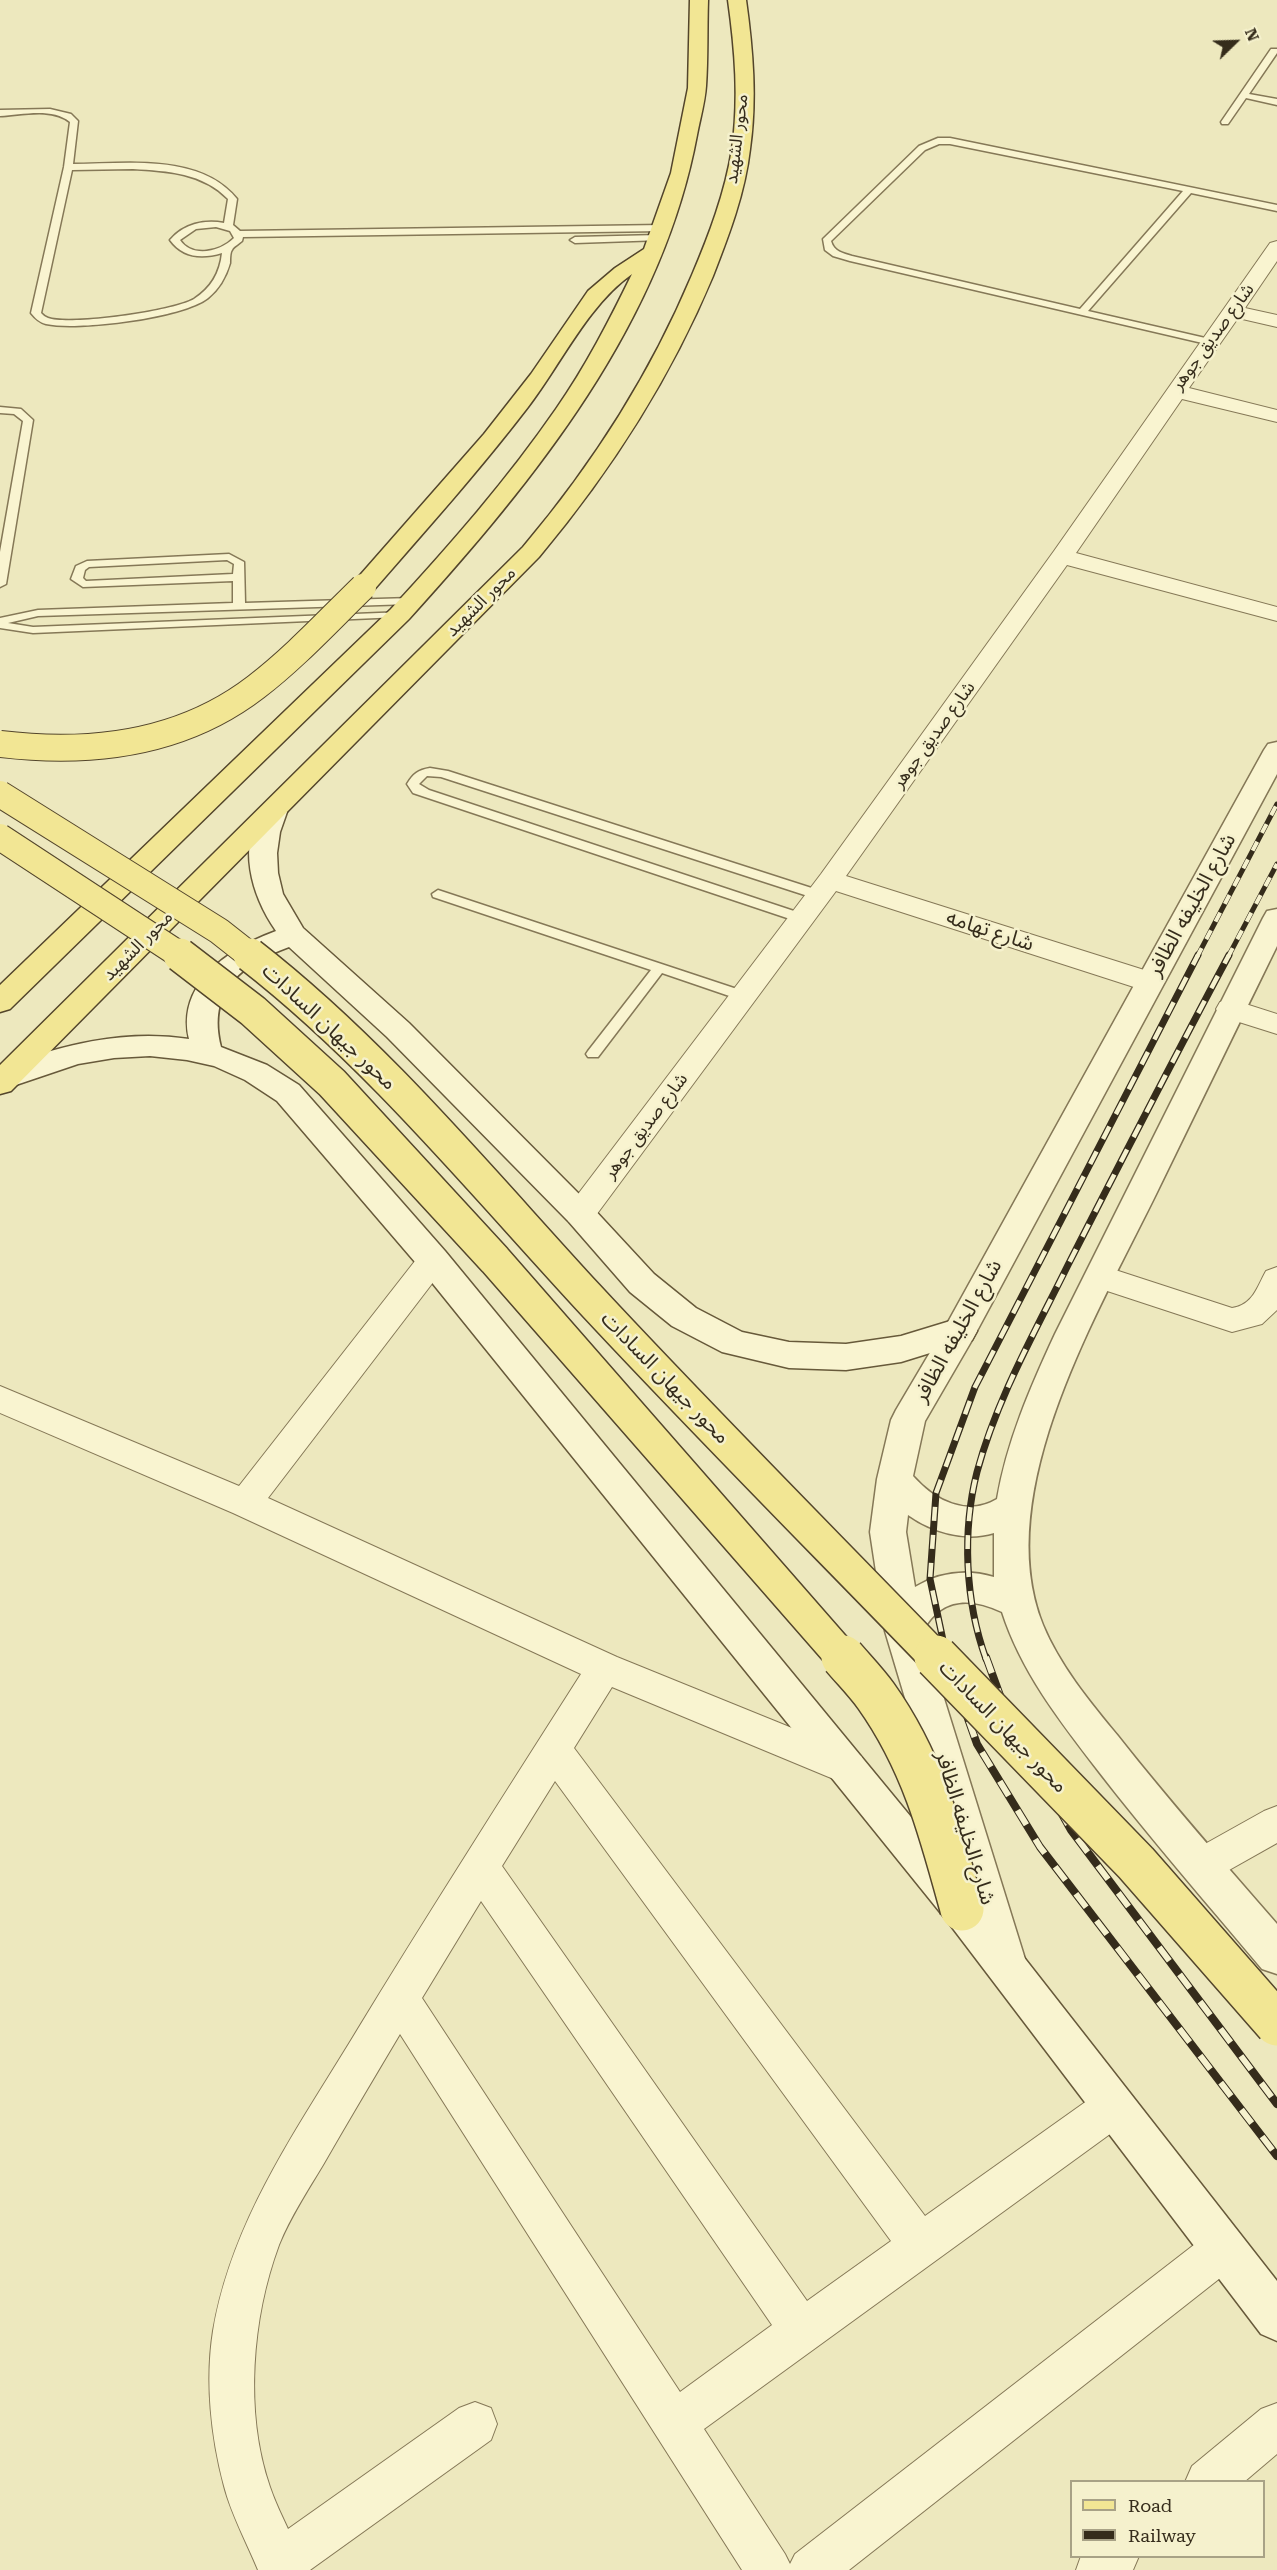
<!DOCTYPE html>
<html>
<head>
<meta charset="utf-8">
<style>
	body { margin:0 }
	#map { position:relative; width:1277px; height:2570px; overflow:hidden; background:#ede8be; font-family:"Roboto Serif",serif }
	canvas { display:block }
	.legend { position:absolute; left:1070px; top:2480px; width:195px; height:78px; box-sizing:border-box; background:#f5f1cd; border:2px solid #a8a286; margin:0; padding:8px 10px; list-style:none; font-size:18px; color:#352c1b }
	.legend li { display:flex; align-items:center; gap:12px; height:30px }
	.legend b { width:30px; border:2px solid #a8a286 }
	.north { position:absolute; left:1205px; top:12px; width:60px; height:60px; -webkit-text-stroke:4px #f5f1cd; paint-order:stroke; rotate:67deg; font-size:16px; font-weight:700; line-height:24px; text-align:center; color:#352c1b }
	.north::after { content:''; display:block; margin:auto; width:21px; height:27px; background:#352c1b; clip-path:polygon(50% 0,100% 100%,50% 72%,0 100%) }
</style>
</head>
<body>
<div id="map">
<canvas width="1277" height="2570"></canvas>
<ul class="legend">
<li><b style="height:8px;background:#f2e694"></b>Road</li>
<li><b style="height:8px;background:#352c1b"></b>Railway</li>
</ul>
<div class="north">N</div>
</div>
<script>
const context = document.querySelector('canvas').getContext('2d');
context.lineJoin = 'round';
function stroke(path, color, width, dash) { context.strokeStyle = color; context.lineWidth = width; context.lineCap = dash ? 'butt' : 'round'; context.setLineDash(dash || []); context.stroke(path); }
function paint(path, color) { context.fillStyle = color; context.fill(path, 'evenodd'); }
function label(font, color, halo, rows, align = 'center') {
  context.font = font + ' "Roboto Serif","Noto Sans Arabic",serif'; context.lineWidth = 5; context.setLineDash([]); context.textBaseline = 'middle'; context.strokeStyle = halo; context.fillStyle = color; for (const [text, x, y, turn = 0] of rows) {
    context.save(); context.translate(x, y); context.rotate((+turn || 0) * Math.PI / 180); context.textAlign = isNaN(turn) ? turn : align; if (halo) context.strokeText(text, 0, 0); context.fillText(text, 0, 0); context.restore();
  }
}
const service = new Path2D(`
	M1271 49H1277V53L1249 94 1277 99V105L1246 98 1228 124H1222L1221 122Z
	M50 109 71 114 78 121 73 164C126 164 200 153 237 199L233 225 240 231 663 225 668 228 663 231 243 237 242 241C240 243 233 247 232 250 230 252 230 260 230 263 226 277 219 289 208 298 183 318 78 331 46 324 39 322 35 318 31 313L64 167 70 122C52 107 21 115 0 116V110ZM133 169C168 171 203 173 228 199L224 223C205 219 183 224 170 240 183 258 202 259 222 253 220 273 211 288 194 299 174 311 70 326 48 318 45 317 43 315 41 313L72 170ZM216 227 230 231 234 238C220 252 192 258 180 240L196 229Z
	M938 138H950L1277 205V211L1191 193 1088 311 1214 340 1216 342 1211 345 850 261 833 256 825 250 823 239 919 146ZM939 144H950L1183 191 1080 309 852 256C843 253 834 252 831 241L925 150Z
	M659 235 664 238 662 240 575 243 570 240 575 237Z
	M0 407 21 409 33 420 6 584 0 587V552L23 421 14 414 0 413Z
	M229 554 244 562 245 603 411 598 417 601 411 604 38 616 8 623 33 627 404 612V616L400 617 33 633 0 628V618L38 610 233 603V581L83 587 71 579 76 566 87 561ZM227 560 234 564 233 574 86 581 83 578 85 570 89 567Z
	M430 768 448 771 824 892 825 895 819 899 814 898 441 777 427 776 419 784 429 790 806 915 807 918 801 922 796 921 413 793 407 784C413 774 418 770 430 768Z
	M438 890 749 993 751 996 744 1001 662 973 598 1057H588L586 1054 588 1051 651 970 433 897 432 894Z`);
const minor = new Path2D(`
	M1277 241V261L1245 308 1277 315V327L1238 318 1189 388 1277 410V422L1182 399 1076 553 1277 607V621L1067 565 846 876 1160 975 1164 982 1160 989 1150 991 1140 989 836 891 591 1222 580 1225 569 1222 565 1214 569 1206 821 874 1054 551 1270 243Z
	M1230 999 1277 1014V1034L1220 1016 1216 1009 1220 1002Z
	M433 1248 444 1252 449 1260 444 1268 268 1498 617 1657 861 1756 867 1768 861 1780 848 1785 612 1687 574 1748 925 2216 1098 2093 1113 2087 1128 2093 1134 2107 1128 2121 704 2429 785 2554 790 2564 795 2554 1208 2234 1223 2228 1238 2234 1244 2249 1238 2264 849 2570H742L400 2034C374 2078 348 2121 323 2165 308 2190 290 2217 279 2245 252 2318 244 2412 270 2487 275 2502 282 2516 288 2529L459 2408 475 2402 491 2408 497 2424 491 2440 310 2570H258C247 2543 231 2514 224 2486 211 2437 205 2381 213 2331 232 2220 296 2131 353 2037 427 1915 504 1795 581 1674L233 1513 0 1413V1386L239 1486 422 1252ZM555 1781 891 2241 807 2301 502 1866ZM481 1901 772 2325 680 2392 422 1998Z
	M1100 1265 1232 1308C1253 1305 1257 1287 1266 1271L1277 1267V1310L1262 1324 1232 1332 1089 1285 1084 1277 1089 1269Z
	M1277 1806V1843L1215 1878 1201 1884 1187 1878 1182 1866 1187 1854 1264 1811Z
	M1277 2403V2454L1244 2482H1185L1192 2466 1261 2409Z
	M1081 2556H1139L1133 2570H1076Z`);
const tertiary = new Path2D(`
	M1277 742V774L972 1340 925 1421 913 1476C935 1501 967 1517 997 1499 1007 1441 1030 1388 1055 1334L1263 918 1267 911 1277 909V946C1237 1027 1198 1108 1159 1188 1101 1308 989 1491 1043 1625 1060 1666 1090 1702 1118 1736 1169 1801 1223 1862 1277 1924V1974L1262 1969C1206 1902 1149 1837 1096 1768 1059 1720 1021 1671 1002 1612 970 1597 941 1597 923 1631L1025 1959 1019 1973 1004 1979 989 1973 983 1959 885 1631 870 1532 877 1479 891 1420 896 1410 948 1322 1264 750 1268 744ZM908 1515C932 1532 965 1542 994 1533V1577C967 1569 940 1572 915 1587L906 1532Z`);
const secondary = new Path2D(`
	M273 804 283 806 287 812 280 832 277 853 278 873 283 894 303 928 409 1023 591 1206 654 1274 696 1308 742 1332 789 1342 846 1344 901 1336 960 1318 972 1322 977 1331 972 1340 901 1362 846 1370 789 1368 722 1352 672 1326 630 1292 569 1222 387 1037 289 947C240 965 207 991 221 1047L267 1065 299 1085 445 1251 976 1896 1277 2281V2341L1261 2334 948 1922 421 1269 277 1101 245 1080 214 1066 187 1060 150 1056 114 1058 78 1064 7 1088 0 1086V1068C60 1045 124 1029 189 1039 176 983 230 948 276 931 251 895 237 845 263 806Z`);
const primary = new Path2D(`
	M690 0H708C707 29 708 58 706 86 705 102 700 119 697 135 662 324 535 480 409 619L10 1009 0 1012V985L391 609C450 545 507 480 556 409 586 366 609 321 632 274 588 305 561 364 528 407 479 471 425 531 372 592L363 594 354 592 351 587 354 582 484 434 531 374 588 291 615 268 644 249 671 173 688 88Z
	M728 0H746C753 50 757 100 750 149 745 193 729 235 713 276 670 379 611 471 539 557L11 1091 0 1094V1065L523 547C593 464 650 375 692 275 709 235 725 193 732 149 739 99 735 50 728 0Z`);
stroke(service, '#857857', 3);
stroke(minor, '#857857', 2);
stroke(tertiary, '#857857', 3);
stroke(secondary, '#67593a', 3);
stroke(primary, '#53452b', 3);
paint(service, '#f9f4d0');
paint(minor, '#f9f4d0');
paint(tertiary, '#f9f4d0');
paint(secondary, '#f9f4d0');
paint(primary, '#f2e694');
const railFar2 = new Path2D(`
	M1197 957 1277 804
	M1228 957 1277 864`);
const railFar1 = new Path2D(`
	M947 1659 930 1579 936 1493 975 1387 1198 955
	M986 1659C965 1601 962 1531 977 1472 997 1398 1035 1332 1068 1265 1121 1161 1174 1058 1229 955`);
const rail = new Path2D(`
	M946 1657 977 1744 1040 1847 1277 2156
	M986 1657 1009 1720 1071 1830 1277 2104`);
stroke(railFar2, '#352c1b', 5);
stroke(railFar1, '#352c1b', 7);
stroke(rail, '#352c1b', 8);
stroke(railFar2, '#f5f1cd', 4, [10]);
stroke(railFar1, '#f5f1cd', 4.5, [14]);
stroke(rail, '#f5f1cd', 6, [17]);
const primaryBridgeFar2 = new Path2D(`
	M0 744C91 755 182 744 256 687 295 657 328 621 363 587
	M0 794 219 931 252 957
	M0 837 183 957`);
const primaryBridgeFar1 = new Path2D(`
	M180 955 253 1011 332 1083 495 1260 844 1659
	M250 955C375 1052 480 1180 587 1296 701 1419 820 1538 937 1659`);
const primaryBridge = new Path2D(`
	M843 1657C854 1670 866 1682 876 1696 923 1762 941 1832 962 1909
	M936 1657 1136 1863 1277 2024`);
stroke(primaryBridgeFar2, '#53452b', 28, []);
stroke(primaryBridgeFar1, '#53452b', 36, []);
stroke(primaryBridge, '#53452b', 46, []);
stroke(primaryBridgeFar2, '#f2e694', 26);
stroke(primaryBridgeFar1, '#f2e694', 33);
stroke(primaryBridge, '#f2e694', 43);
label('18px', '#352c1b', '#f5f1cd', [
	["محور الشهيد",737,139,-83],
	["شارع صديق جوهر",1213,337,-54],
	["محور الشهيد",481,602,-45],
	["شارع صديق جوهر",934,735,-54],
	["محور الشهيد",138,946,-45],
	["شارع صديق جوهر",646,1126,-53]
]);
label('21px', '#352c1b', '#f5f1cd', [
	["شارع الخليفه الظافر",1192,905,-61],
	["شارع تهامه",990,931,18],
	["محور جيهان السادات",329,1027,43],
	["شارع الخليفه الظافر",958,1331,-61],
	["محور جيهان السادات",665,1378,46],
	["محور جيهان السادات",1003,1727,46],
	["شارع الخليفه الظافر",965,1828,73]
]);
</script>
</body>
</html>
